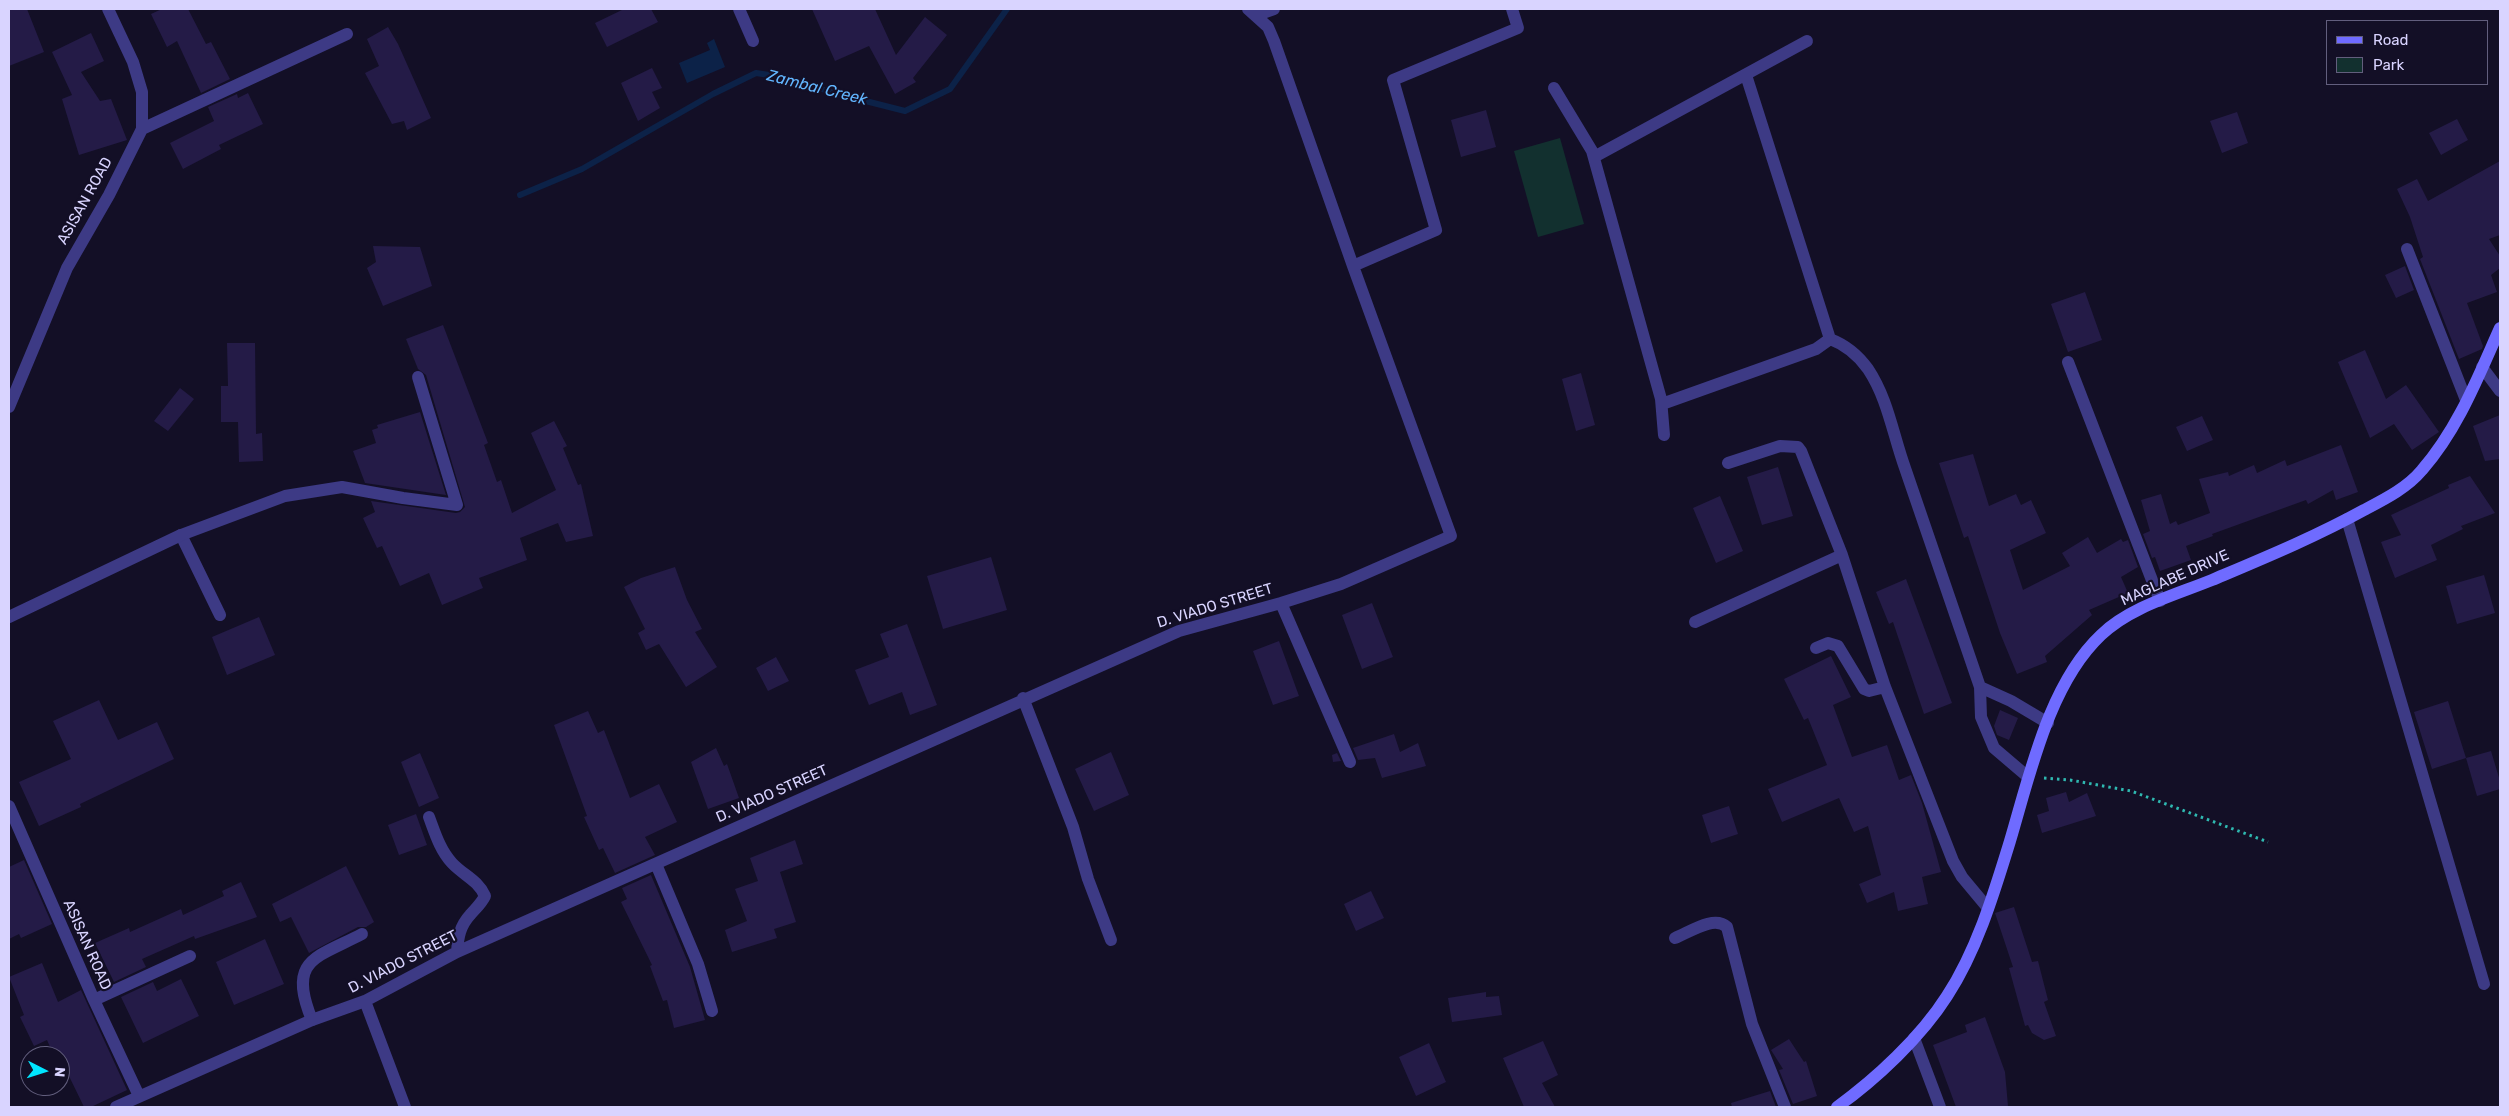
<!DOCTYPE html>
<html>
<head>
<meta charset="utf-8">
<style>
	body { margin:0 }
	#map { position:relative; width:2509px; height:1116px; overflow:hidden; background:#130f26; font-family:Rubik,sans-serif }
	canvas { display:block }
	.frame { position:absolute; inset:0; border:10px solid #d9d4ff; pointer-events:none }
	.legend { position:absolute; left:2326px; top:20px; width:162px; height:65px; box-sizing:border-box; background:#130f26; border:1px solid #625e7d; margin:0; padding:6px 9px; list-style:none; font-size:15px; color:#d9d4ff }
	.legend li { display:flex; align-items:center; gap:10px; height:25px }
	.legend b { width:25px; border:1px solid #625e7d }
	.north { position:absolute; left:20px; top:1046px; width:50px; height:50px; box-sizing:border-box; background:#130f26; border:1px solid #625e7d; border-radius:50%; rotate:95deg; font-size:14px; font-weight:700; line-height:20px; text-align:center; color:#d9d4ff }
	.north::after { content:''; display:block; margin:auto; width:18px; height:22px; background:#00e5ff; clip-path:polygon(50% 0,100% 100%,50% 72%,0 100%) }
</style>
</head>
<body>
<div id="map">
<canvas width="2509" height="1116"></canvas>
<div class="frame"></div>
<ul class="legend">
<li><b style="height:6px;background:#6f6bff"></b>Road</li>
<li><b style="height:14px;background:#12302f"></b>Park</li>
</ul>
<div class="north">N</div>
</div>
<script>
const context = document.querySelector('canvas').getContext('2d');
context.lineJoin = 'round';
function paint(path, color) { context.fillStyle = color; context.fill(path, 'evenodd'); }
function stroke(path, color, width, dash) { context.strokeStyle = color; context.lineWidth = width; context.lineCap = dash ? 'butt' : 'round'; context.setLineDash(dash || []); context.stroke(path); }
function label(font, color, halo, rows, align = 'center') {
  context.font = font + ' Rubik,sans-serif'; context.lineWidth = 4.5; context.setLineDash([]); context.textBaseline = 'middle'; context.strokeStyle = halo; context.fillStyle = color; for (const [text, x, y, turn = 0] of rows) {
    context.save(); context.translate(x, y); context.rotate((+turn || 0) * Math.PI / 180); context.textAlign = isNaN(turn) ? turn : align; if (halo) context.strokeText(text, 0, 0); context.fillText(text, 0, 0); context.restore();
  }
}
paint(new Path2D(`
	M1560 138 1584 224 1538 237 1514 151Z`), '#12302f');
paint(new Path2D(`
	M714 39 725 67 687 83 679 63 710 50 707 43Z`), '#0c2248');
stroke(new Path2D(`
	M520 195 582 169 713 94 756 73 789 78 834 93 905 111 950 89 1007 9`), '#0c2248', 6);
paint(new Path2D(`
	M9 9H27L44 52 9 66Z
	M162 9H188L206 44 211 42 230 79 201 93 177 41 167 47 151 14Z
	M624 9H651L658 22 607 47 595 23Z
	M812 9H875L896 55 925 17 947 35 913 78 916 82 895 94 869 46 835 61Z
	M388 27 398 44 431 118 407 130 404 121 392 124 365 73 379 66 367 39Z
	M91 33 104 61 81 72 100 101 111 99 127 140 79 155 62 99 72 95 52 52Z
	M652 68 662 88 652 92 660 108 638 121 621 83Z
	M248 93 263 124 219 145 221 149 183 169 170 143 214 121 208 107 237 94 238 98Z
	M1486 110 1496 147 1461 157 1451 120Z
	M2237 112 2248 143 2222 153 2210 121Z
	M2457 119 2468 140 2441 155 2429 133Z
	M2500 161V235L2489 239 2500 256V268L2491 275 2497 292 2467 303 2483 346 2482 349 2459 359 2420 259 2423 257 2410 217 2397 189 2417 179 2428 201Z
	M373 246 420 247 432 286 383 306 367 268 376 262Z
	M2405 266 2414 290 2396 298 2385 275Z
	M2085 292 2102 340 2068 352 2051 304Z
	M443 325 488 443 484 445 497 482 501 480 512 513 556 490 531 433 554 421 567 446 563 448 578 485 581 484 593 536 566 542 558 523 520 538 527 560 479 578 483 588 442 605 429 573 400 586 382 546 377 548 363 518 375 512 371 501 456 513 460 512 465 507 426 375 418 369 406 339Z
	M227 343H255L256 434 262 433 263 461 239 462 238 422H221V386H228Z
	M2365 350 2386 399 2406 385 2439 432 2412 450 2394 424 2370 438 2338 362Z
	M1581 373 1595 425 1576 431 1562 379Z
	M180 388 194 399 168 431 154 421Z
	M420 412 446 495 365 483 353 451 376 443 372 430 378 428 377 425Z
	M2500 415V459L2485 461 2473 426Z
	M2202 416 2213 440 2187 451 2176 427Z
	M2341 445 2358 492 2336 500 2333 490 2308 504 2306 500 2212 534 2213 536 2186 546 2191 560 2160 571 2155 557 2152 558 2143 534 2150 531 2141 500 2161 494 2170 524 2176 521 2178 525 2210 513 2199 479 2228 472 2229 476 2254 465 2257 473 2285 460 2287 466Z
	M1973 454 1989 506 2016 494 2021 505 2031 500 2046 533 2010 550 2023 590 2070 566 2062 553 2088 537 2097 553 2121 539 2123 542 2128 540 2138 567 2121 577 2128 593 2089 610 2092 615 2045 656 2047 662 2017 674 2000 633 1968 536 1964 538 1939 463Z
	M1778 467 1793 516 1762 525 1747 477Z
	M2470 476 2495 513 2461 526 2463 529 2431 545 2437 560 2395 578 2381 542 2401 535 2391 515 2449 488 2448 485Z
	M1720 496 1743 551 1716 563 1693 508Z
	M991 557 1007 610 943 629 927 576Z
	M675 567 687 600 702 629 695 632 717 667 686 687 659 644 646 650 638 633 645 629 624 587 641 578Z
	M2484 575 2495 613 2457 624 2446 586Z
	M1906 579 1952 703 1924 714 1893 622 1889 624 1876 592Z
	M1372 603 1393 657 1362 669 1342 615Z
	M259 617 275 655 227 675 212 637Z
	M907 624 937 705 910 715 902 692 869 705 855 670 889 657 880 634Z
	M1279 641 1299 696 1273 705 1253 651Z
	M1831 656 1851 697 1833 705 1852 757 1887 745 1899 780 1911 775 1922 803 1941 872 1922 877 1928 904 1898 911 1894 892 1867 903 1859 884 1881 875 1868 826 1854 832 1839 798 1782 822 1768 789 1827 765 1808 718 1804 720 1784 679Z
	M776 657 789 681 768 691 756 668Z
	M99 700 118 740 157 722 174 759 80 804 81 807 39 826 19 782 71 759 53 721Z
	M2448 701 2466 758 2432 769 2414 712Z
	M2000 710 2018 718 2009 740 1997 735 1994 726Z
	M588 711 598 733 604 730 630 798 659 784 677 822 645 837 655 855 615 873 603 848 599 850 584 817 587 816 554 725Z
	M1394 734 1400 752 1418 743 1426 766 1382 778 1375 758 1358 760 1353 748Z
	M716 748 724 766 727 764 739 798 708 809 691 762Z
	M2491 751 2500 781V789L2477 796 2466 758Z
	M1111 752 1129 795 1094 811 1075 769Z
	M420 753 439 798 419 807 401 762Z
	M1337 753 1341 761 1333 762 1332 755Z
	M2066 792 2069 802 2087 793 2096 816 2042 833 2037 815 2049 811 2046 798Z
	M1729 806 1738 834 1711 843 1702 815Z
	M416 814 427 845 399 855 388 825Z
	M795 840 803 864 780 872 796 922 774 929 777 938 732 952 725 930 747 921 735 889 758 881 750 858Z
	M24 860 52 924 21 938 19 934 9 939V867Z
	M346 866 374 922 366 927H358L309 953 291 917 280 922 272 904Z
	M651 875 690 967 705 1020 674 1028 667 1000 663 1001 650 966 652 965 621 902 627 899 622 888Z
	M241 882 257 917 195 939 194 936 142 959 146 967 114 982 95 943 129 928 130 932 181 909 183 915 224 896 222 891Z
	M1371 891 1384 918 1356 931 1344 904Z
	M2014 907 2032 962 2038 961 2048 1000 2044 1002 2056 1036 2044 1040 2032 1033 2028 1025 2025 1026 2009 968 2013 967 1995 913Z
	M265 939 284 984 234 1005 216 962Z
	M42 963 58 1002 81 990 127 1090 91 1107H84L68 1074 64 1076 60 1068V1056H54L47 1040 34 1046 20 1017 24 1015 9 977Z
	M181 979 199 1016 143 1043 121 997 153 982 157 991Z
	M1486 992V997L1499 996 1502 1015 1452 1022 1448 998Z
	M1985 1017 2005 1072 2008 1106 1956 1107 1933 1045 1967 1032 1965 1025Z
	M1789 1039 1804 1062 1806 1061 1817 1096 1793 1104 1779 1070 1783 1069 1771 1050Z
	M1543 1041 1558 1075 1542 1083 1555 1107H1524L1503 1058Z
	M1429 1043 1446 1082 1416 1096 1399 1057Z
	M1770 1091 1776 1107H1732L1731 1103Z`), '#241b47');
stroke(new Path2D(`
	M2044 778 2070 780 2131 791 2268 842`), '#2fb8b0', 3, [2.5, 4]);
stroke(new Path2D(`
	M739 9 753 41
	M2068 362 2160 601
	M181 535 220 615
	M1675 938C1690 932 1714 915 1727 927L1752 1024 1785 1107
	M312 1020C287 959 316 958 362 934
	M1914 1038 1940 1107`), '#3d3a85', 12);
stroke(new Path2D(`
	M1257 15 1274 9
	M1746 75 1830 339C1846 345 1858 355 1868 369 1888 399 1893 435 1905 468 1930 541 1955 614 1980 687L1981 717 1994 748 2028 777
	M1554 88 1592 151 1661 399 1664 435
	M142 129 347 34
	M1594 157 1807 41
	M2407 249 2466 400
	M1353 266 1436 230 1393 80 1518 28 1512 9
	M2482 367 2500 391
	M1662 404 1816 349 1830 339
	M9 407 67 268 109 195 142 129V92L133 62 108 9
	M1728 463 1780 446 1798 447 1801 451 1842 555 1885 687 1953 861 1962 877 1987 907
	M2347 519 2484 984
	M1281 603 1350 762
	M9 617 181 535 285 496 342 487 403 498 457 505 418 377
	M1695 622 1842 555
	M1816 648 1828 643 1838 646 1864 689 1869 691 1885 687
	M1980 687 2011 701 2048 723
	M1023 698 1073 827 1088 879 1111 940
	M9 806 94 1000 139 1096
	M429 817C435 833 440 850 452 863 463 875 478 880 485 896 481 904 476 908 470 915 460 926 458 937 457 952
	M656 864 698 964 712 1011
	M94 1000 190 956
	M365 1001 405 1107
	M116 1107 312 1020 365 1001 457 952 1179 631 1281 603 1341 584 1451 536 1353 266 1274 41 1268 27 1248 9`), '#3d3a85', 12);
stroke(new Path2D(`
	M1837 1107C1876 1079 1921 1037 1947 996 1977 950 1994 893 2010 841 2030 774 2049 684 2101 635 2130 607 2175 595 2212 580 2264 558 2315 537 2364 510 2385 499 2407 488 2422 470 2458 429 2478 377 2500 328`), '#6f6bff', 12);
label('15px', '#d9d4ff', '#130f26', [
	["ASISAN ROAD",85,201,-61],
	["MAGLABE DRIVE",2175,578,-24],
	["D. VIADO STREET",1215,606,-17],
	["D. VIADO STREET",772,794,-24],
	["ASISAN ROAD",87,945,66],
	["D. VIADO STREET",403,962,-27]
]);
label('italic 16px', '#62b6ff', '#130f26', [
	["Zambal Creek",817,88,14]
]);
</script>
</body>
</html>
